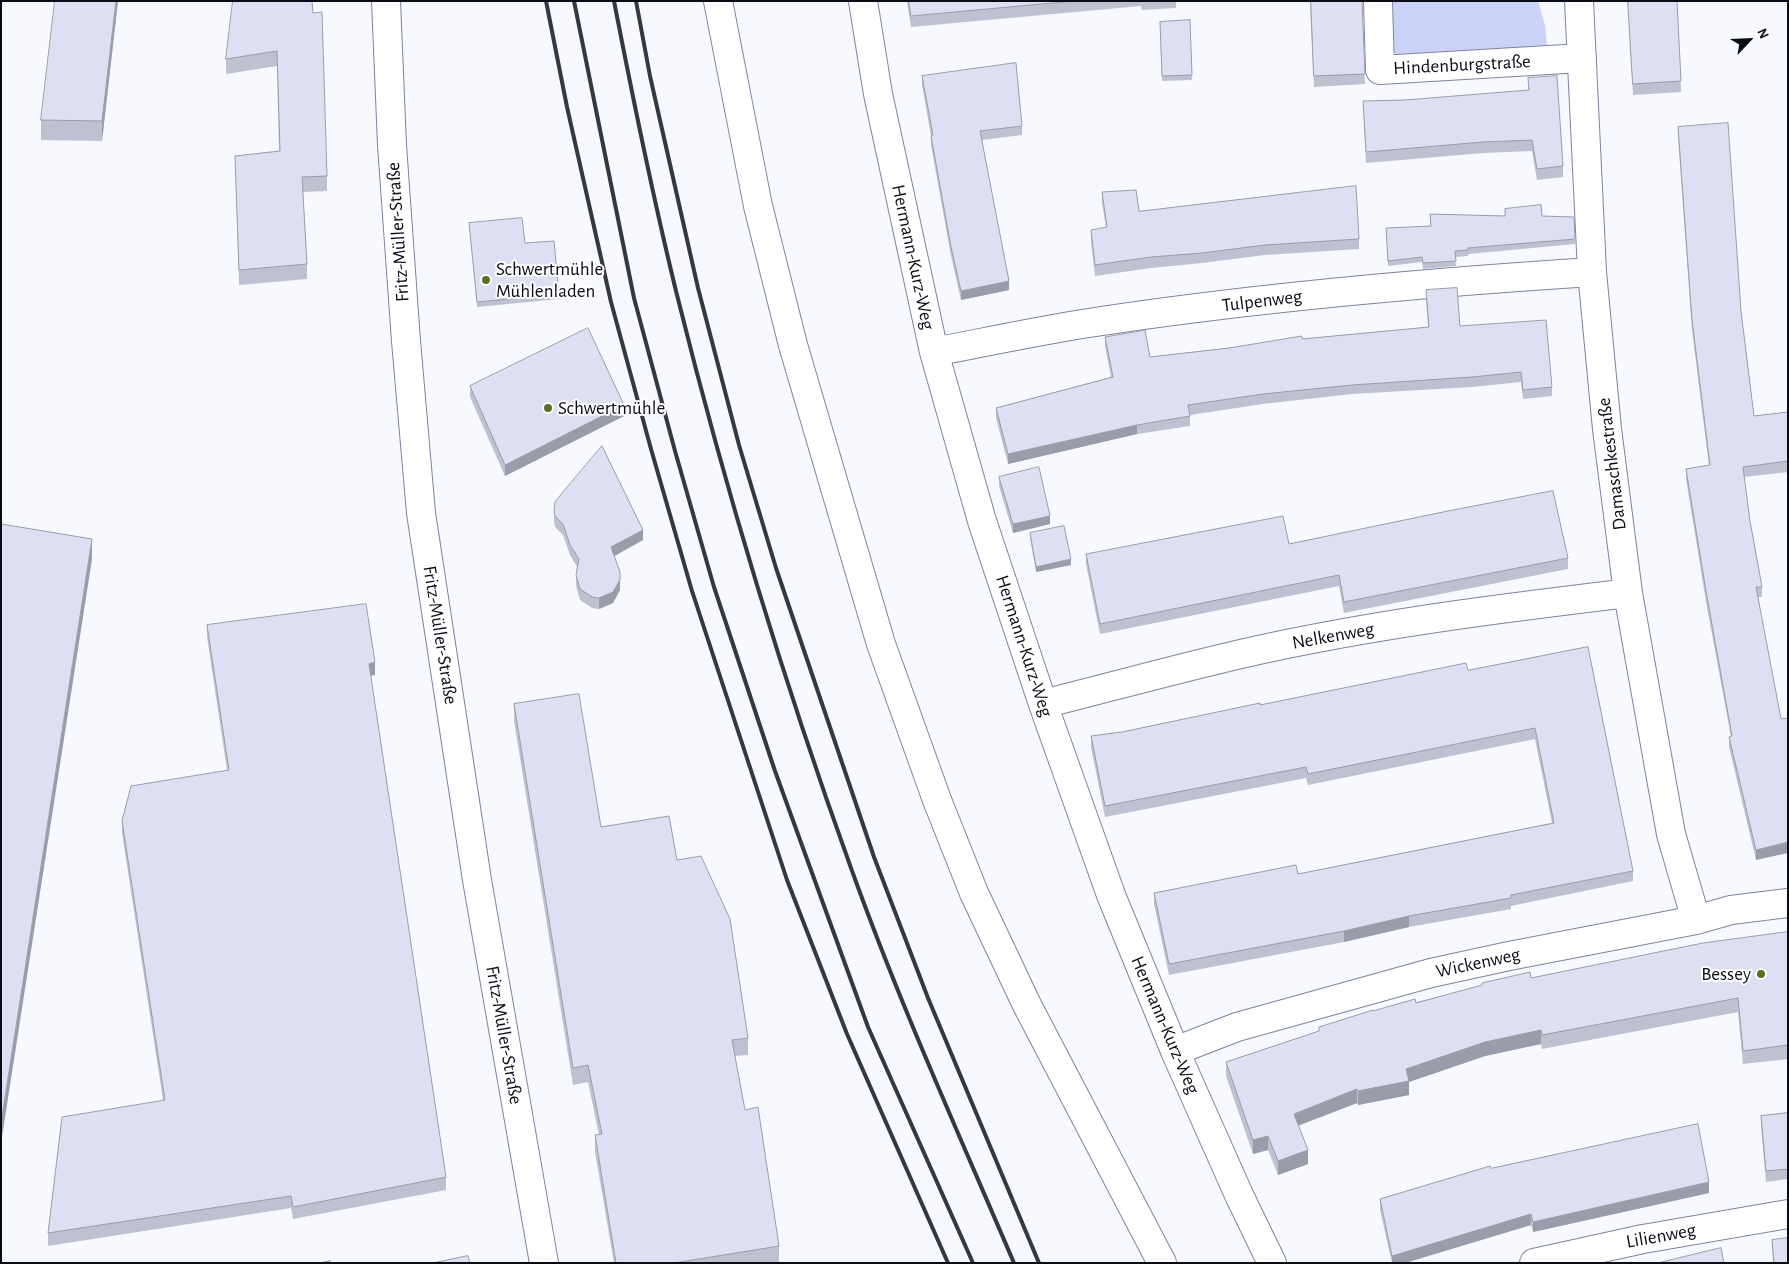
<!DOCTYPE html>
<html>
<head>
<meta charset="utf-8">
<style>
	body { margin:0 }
	#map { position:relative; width:1789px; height:1264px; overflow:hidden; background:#f7f9ff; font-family:"Alegreya Sans",sans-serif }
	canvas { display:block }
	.frame { position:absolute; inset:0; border:2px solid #090b15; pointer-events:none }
	.north { position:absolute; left:1724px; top:15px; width:50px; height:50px; -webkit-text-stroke:4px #fff; paint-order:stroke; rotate:65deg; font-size:14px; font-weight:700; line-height:20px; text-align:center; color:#090b15 }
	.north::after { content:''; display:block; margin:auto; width:18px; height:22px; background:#090b15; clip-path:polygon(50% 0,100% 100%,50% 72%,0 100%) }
</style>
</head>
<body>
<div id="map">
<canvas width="1789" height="1264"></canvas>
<div class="frame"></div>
<div class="north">N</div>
</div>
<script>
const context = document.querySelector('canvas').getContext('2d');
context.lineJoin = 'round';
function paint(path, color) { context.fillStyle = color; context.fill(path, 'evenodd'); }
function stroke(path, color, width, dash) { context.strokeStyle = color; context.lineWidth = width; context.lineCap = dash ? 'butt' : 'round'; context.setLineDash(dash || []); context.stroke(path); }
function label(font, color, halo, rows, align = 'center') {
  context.font = font + ' "Alegreya Sans",sans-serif'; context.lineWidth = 4; context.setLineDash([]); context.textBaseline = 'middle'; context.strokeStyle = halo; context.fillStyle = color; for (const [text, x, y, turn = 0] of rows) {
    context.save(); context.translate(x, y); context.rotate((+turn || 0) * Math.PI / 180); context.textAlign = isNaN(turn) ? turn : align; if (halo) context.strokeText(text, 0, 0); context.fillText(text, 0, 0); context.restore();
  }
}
paint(new Path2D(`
	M1386 1H1538L1545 25 1547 48 1402 56 1393 52 1390 47Z`), '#cad2f8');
const minor = new Path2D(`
	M386 1 392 145 406 341 421 513 477 880 544 1263
	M863 1 878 94 934 352 982 521 1043 704 1111 895 1175 1051 1239 1195 1272 1263
	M1378 1 1380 70 1582 58
	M1579 1 1592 272 1607 429 1628 593 1671 834 1696 920
	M934 352C981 343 1028 333 1076 325 1247 298 1420 283 1592 272
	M1043 704C1131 682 1218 657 1307 640 1413 619 1521 606 1628 593
	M1175 1051 1237 1027 1431 973 1509 956 1696 920 1731 910 1788 903
	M1534 1263 1643 1239 1788 1214`);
const major = new Path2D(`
	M718 1 758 206 793 345 881 644 937 800 974 893 1027 1005 1162 1263`);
stroke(minor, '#7d839f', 30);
stroke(major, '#7d839f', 30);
stroke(minor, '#fff', 28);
stroke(major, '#fff', 28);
stroke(new Path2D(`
	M546 1 567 107 611 302 651 449 692 591 787 880 847 1034 948 1263
	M574 1 634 298 675 451 714 587 775 771 868 1027 973 1263
	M614 1C633 99 653 198 677 295 725 488 783 680 851 868 899 1002 958 1132 1014 1263
	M636 1 650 76 698 288 739 445 776 568 874 857 928 998 1039 1263`), '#363841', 4);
paint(new Path2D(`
	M118 1 102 141 41 140V120Z
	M907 1H1176V8L1142 10 1141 6 911 27Z
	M1310 1H1362L1365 84 1314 87Z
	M1628 1H1677L1681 92 1633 95Z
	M313 13 327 176V191L303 192 307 264V279L239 285 235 156 279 151 277 66 226 74V59Z
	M1190 20 1192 80 1162 81 1160 22Z
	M922 76 1022 126V135L982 140 1009 290 961 300 951 256 931 145V136L922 85Z
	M1528 78 1563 166V177L1537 180 1532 151 1483 153 1366 163 1363 101 1405 100 1528 90Z
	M1678 127 1741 311 1754 416 1788 412V472L1744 477 1750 521 1762 587V597H1758L1756 860 1729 747V737H1731L1706 602 1686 479V469L1709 466 1692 330 1678 137Z
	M1102 192 1139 211 1359 239V249L1265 255 1202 263 1151 268 1095 276 1091 241V230L1106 227 1102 203Z
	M1505 209 1542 216 1574 217 1575 244 1468 254V256L1455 257 1456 266 1423 269 1422 262 1388 266 1386 228 1430 226V214L1505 216Z
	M469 223 525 243 559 294V299L477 307Z
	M1426 290 1460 326 1552 387V396L1523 399 1521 382 1472 387 1352 394 1263 404 1190 415V426L1137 434 1008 464 996 418V408L1111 377 1105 346V337L1150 357 1302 339 1428 327 1426 300Z
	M470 386 624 416 505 476 470 397Z
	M999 477 1050 524 1013 533 999 486Z
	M554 512 643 540 614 556 620 572V590L613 603 599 609 592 608 580 600 576 586V575L577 567 570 555 563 535 555 527 554 522Z
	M1030 533 1071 565 1036 572 1030 538Z
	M1289 544 1568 558V569L1344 613 1339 586 1100 634 1086 564V554Z
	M207 625 375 675 370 676 446 1177V1190L293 1219 291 1208 48 1246V1233L163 1100 122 833V821L227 770 207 637Z
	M1588 647 1633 871V881L1511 906V909L1409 927 1344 942 1169 975 1154 904V893L1298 874 1552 823 1535 739 1308 785 1306 778 1105 817 1091 747V736L1122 732 1260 705 1468 670Z
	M514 704 601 827 677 860 748 1038V1055L735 1056 745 1110 779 1246V1262L614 1263 595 1152V1135H599L588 1082 573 1085 514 721Z
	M1788 932V1059L1743 1064 1738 1012 1542 1049 1541 1044 1485 1056 1409 1082V1095L1358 1105 1357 1103 1298 1126 1308 1164 1278 1175 1268 1150 1253 1154 1226 1076V1062L1319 1031 1373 1011 1531 978Z
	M1788 1113V1179L1766 1182 1761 1127V1116Z
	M1491 1168 1709 1193 1533 1232 1531 1225 1405 1263H1392L1380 1210V1199Z
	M1772 1240 1788 1263H1773Z`), '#bdc1d0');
paint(new Path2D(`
	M116 1H118L102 141V121Z
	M1009 281V290L961 300V291Z
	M624 405V416L505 476V465Z
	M1137 425V434L1008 464V454Z
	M1050 516V524L1013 533V524Z
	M643 530V540L611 558V547Z
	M92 539V559L1 1143V1123Z
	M1071 559V565L1036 572V567Z
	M620 580V590L613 603 599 609V598Z
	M375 662V675L369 676V664Z
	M1788 842V853L1756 860V850Z
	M1409 916V927L1344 942V931Z
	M1541 1030V1044L1485 1056 1409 1082V1095L1358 1105V1091L1406 1069 1485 1042Z
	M1357 1089V1103L1294 1127V1114Z
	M1268 1136V1150L1253 1154V1140Z
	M1308 1150V1164L1278 1175V1161Z
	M1709 1182V1193L1533 1232V1222Z
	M1531 1214V1225L1405 1263H1392V1256Z`), '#9a9da9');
const building = new Path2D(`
	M55 1H116L102 121 41 120Z
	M233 1H312L313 13 322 12 327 176 302 177 307 264 239 270 235 156 280 151 277 51 226 59Z
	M909 1H1074L911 16Z
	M1311 1H1362L1365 74 1314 76Z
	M1628 1H1677L1681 81 1633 84Z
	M1190 20 1192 75 1162 76 1160 22Z
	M1016 63 1022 126 980 131 1009 281 961 291 951 247 931 136 933 135 922 76Z
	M1557 76 1563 166 1537 169 1532 140 1483 142 1366 152 1363 101 1405 100 1529 90 1528 78Z
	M1728 123 1741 311 1754 416 1788 412V461L1743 467 1750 521 1762 587H1756L1781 719 1788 718V842L1756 850 1729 737 1732 736 1706 591 1686 469 1710 465 1692 320 1678 127Z
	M1356 186 1359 239 1265 245 1202 253 1151 257 1095 265 1091 230 1107 227 1102 192 1136 190 1139 211Z
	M1541 205 1542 216 1574 217 1575 239 1468 248V250L1455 251 1456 261 1423 263 1422 257 1388 261 1386 228 1431 226 1430 214 1505 216V209Z
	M522 218 525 243 554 241 559 294 477 302 469 223Z
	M1457 288 1460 326 1546 320 1552 387 1523 390 1521 372 1472 377 1352 385 1263 394 1188 405 1190 416 1137 425 1008 454 996 408 1113 377 1105 337 1145 330 1150 357 1229 348 1302 336V339L1429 327 1426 290Z
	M588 328 624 405 505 465 470 386Z
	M602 446 643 530 611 547 620 572V580L613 592 599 598 592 597 580 589 576 575 579 559 570 545 563 524 555 516 554 512 555 502Z
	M1039 467 1050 516 1013 524 999 477Z
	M1553 491 1568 558 1344 602 1339 575 1100 624 1086 554 1283 516 1289 544 1443 512Z
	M1 524 92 539 1 1123Z
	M1064 526 1071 559 1036 567 1030 533Z
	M366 604 375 662 369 664 446 1177 293 1207 291 1196 48 1233 62 1117 165 1100 122 821 131 786 229 770 207 625Z
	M1588 647 1633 871 1511 895V898L1409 916 1344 931 1169 964 1154 893 1296 865 1298 874 1554 823 1535 728 1308 774 1306 767 1105 806 1091 736 1122 732 1260 703V705L1466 663 1468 670Z
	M579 694 601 827 669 816 677 860 701 856 730 919 748 1038 732 1040 745 1110 758 1107 779 1246 674 1263H616L595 1135 602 1134 588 1065 573 1068 514 704Z
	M1788 932V1045L1743 1051 1738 998 1542 1035 1541 1030 1485 1042 1406 1069 1409 1081 1358 1091 1357 1089 1294 1114 1308 1150 1278 1161 1268 1136 1253 1140 1226 1062 1319 1031V1027L1373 1010V1011L1415 999 1416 1003 1482 985V983L1530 972 1531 978 1703 943Z
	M1788 1113V1169L1766 1171 1761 1116Z
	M1698 1124 1709 1182 1533 1222 1531 1214 1392 1256 1380 1199 1490 1166 1491 1168Z
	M1788 1238V1263H1774L1772 1240Z
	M1721 1248 1724 1263H1658Z
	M468 1256 470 1263H433Z
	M330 1261V1263H320Z`);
paint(building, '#dce0f2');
stroke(building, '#9a9da9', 1);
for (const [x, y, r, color] of [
	[486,280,5,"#587225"],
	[548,408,5,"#587225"],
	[1761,974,5,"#587225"]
]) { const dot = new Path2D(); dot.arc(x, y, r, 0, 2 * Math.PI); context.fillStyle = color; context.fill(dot); stroke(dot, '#fff', 2); }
label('19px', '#090b15', '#fff', [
	["Hindenburgstraße",1462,65,-3],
	["Fritz-Müller-Straße",398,232,-94],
	["Hermann-Kurz-Weg",913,257,78],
	["Tulpenweg",1262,301,-7],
	["Damaschkestraße",1612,464,-97],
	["Fritz-Müller-Straße",440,635,81],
	["Nelkenweg",1333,636,-10],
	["Hermann-Kurz-Weg",1024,646,72],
	["Wickenweg",1478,963,-12],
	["Hermann-Kurz-Weg",1165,1025,67],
	["Fritz-Müller-Straße",504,1035,80],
	["Lilienweg",1661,1236,-10]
]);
label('19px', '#090b15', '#fff', [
	["Schwertmühle",496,269],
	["Mühlenladen",496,291],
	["Schwertmühle",558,408],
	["Bessey",1751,974,"right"]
], 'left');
</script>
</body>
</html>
